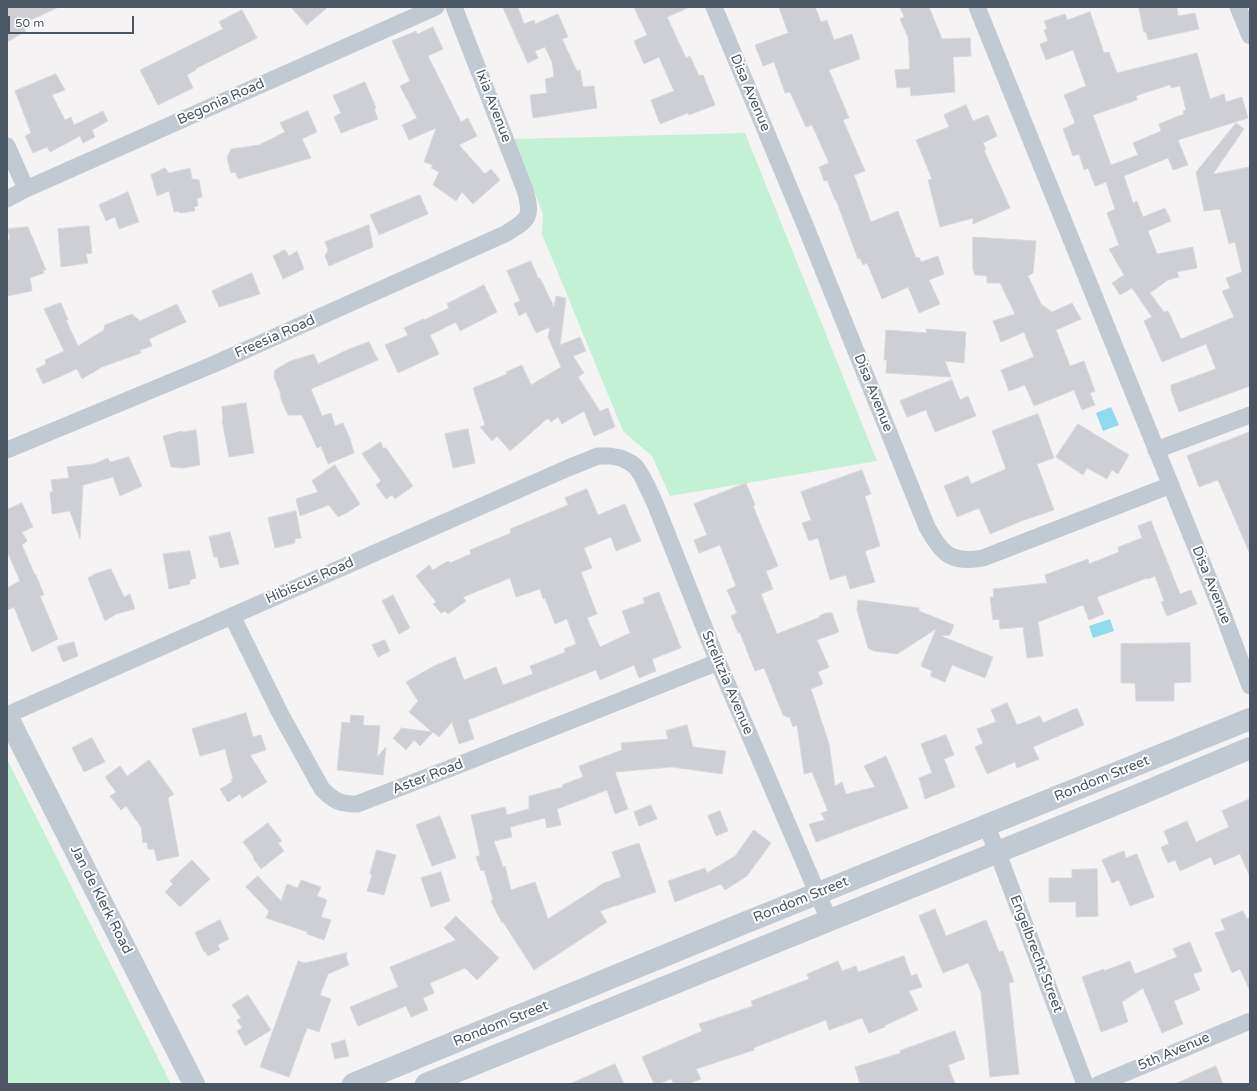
<!DOCTYPE html>
<html>
<head>
<meta charset="utf-8">
<style>
	body { margin:0 }
	#map { position:relative; width:1257px; height:1091px; overflow:hidden; background:#f5f3f3; font-family:"Varela Round",sans-serif }
	canvas { display:block }
	.frame { position:absolute; inset:0; border:8px solid #4a5661; pointer-events:none }
	.scale { position:absolute; left:8px; top:16px; width:126px; height:18px; box-sizing:border-box; border:2px solid #4a5661; border-top:0; padding-left:5px; font-size:12px; line-height:14px; white-space:nowrap; color:#4a5661; -webkit-text-stroke:3px #fff; paint-order:stroke }
</style>
</head>
<body>
<div id="map">
<canvas width="1257" height="1091"></canvas>
<div class="frame"></div>
<div class="scale">50 m</div>
</div>
<script>
const context = document.querySelector('canvas').getContext('2d');
context.lineJoin = 'round';
function paint(path, color) { context.fillStyle = color; context.fill(path, 'evenodd'); }
function stroke(path, color, width, dash) { context.strokeStyle = color; context.lineWidth = width; context.lineCap = dash ? 'butt' : 'round'; context.setLineDash(dash || []); context.stroke(path); }
function label(font, color, halo, rows, align = 'center') {
  context.font = font + ' "Varela Round",sans-serif'; context.lineWidth = 4; context.setLineDash([]); context.textBaseline = 'middle'; context.strokeStyle = halo; context.fillStyle = color; for (const [text, x, y, turn = 0] of rows) {
    context.save(); context.translate(x, y); context.rotate((+turn || 0) * Math.PI / 180); context.textAlign = isNaN(turn) ? turn : align; if (halo) context.strokeText(text, 0, 0); context.fillText(text, 0, 0); context.restore();
  }
}
paint(new Path2D(`
	M745 133 877 461 670 496 652 456 623 431 542 234 543 214 514 139Z
	M7 759 171 1084H7Z`), '#c3f1d5');
paint(new Path2D(`
	M1111 407 1119 425 1103 431 1096 413Z
	M1110 619 1114 631 1093 638 1089 626Z`), '#90daee');
const building = new Path2D(`
	M7 7H59L22 24 26 31 7 42Z
	M291 7H328L307 25Z
	M503 7H518L524 24 534 20 535 24 558 14 568 37 562 39 577 71 580 70 583 87 594 86 597 108 533 118 530 95 547 93 545 79 554 77 552 62 545 47 535 51 538 58 528 63Z
	M634 7H690L667 17 686 58 690 56 699 76 703 75 715 105 689 115 688 113 660 124 651 100 674 91 659 57 644 64 634 41 647 35Z
	M779 7H815L821 22 827 20 834 40 852 34 860 59 829 70 849 118 843 120 865 171 854 175 871 222 898 211 916 258 919 257 921 262 938 256 944 274 929 280 940 304 919 313 908 287 882 299 867 263 863 265 860 258 858 259 836 200H835L827 180 824 181 819 167 829 163 812 125 806 127 790 92 785 93 774 62 763 66 755 45 788 33Z
	M900 7H929L942 39 970 38 971 56 953 57 955 92 911 96 910 87 897 88 895 70 910 69 908 37 900 19 904 17Z
	M1139 7H1177L1178 16 1195 13 1199 29 1148 40 1146 32H1144Z
	M242 10 257 38 195 69 196 70 187 75 193 88 158 105 140 70 223 29 219 22Z
	M1090 12 1104 53 1109 52 1117 73 1197 53 1210 99 1224 94 1226 102 1242 97 1248 118 1178 140 1188 165 1173 170 1168 158 1124 176 1133 203 1137 201 1143 217 1165 208 1171 221 1148 231 1157 254 1193 247 1197 268 1177 272 1179 277 1168 280 1150 293 1164 312 1168 311 1181 339 1234 317 1222 291 1230 288 1226 278 1242 272 1235 242 1229 244 1220 209 1204 211 1196 172 1236 123 1244 129 1213 174 1250 167V386L1179 412 1171 390V385L1216 369 1206 344 1162 362 1144 321 1152 317 1132 288 1120 295 1112 283 1124 275 1109 249 1119 245 1107 213 1115 209 1106 182 1095 186 1088 168 1084 170 1079 154 1073 156 1063 129 1075 123 1064 95 1086 86 1073 50 1046 60 1040 44 1048 41 1044 30 1047 29 1044 21 1065 14 1067 20ZM1170 85 1171 88 1180 86 1186 110 1183 111 1184 114 1159 124 1161 131 1133 143 1138 155 1111 165 1093 115 1137 100 1136 96Z
	M433 27 443 49 428 56 461 122 468 118 477 136 459 145 485 174 491 169 500 180 473 204 462 192 456 201 433 185 439 172 431 168 433 165 424 162 436 128 409 140 402 125 417 118 400 86 410 81 392 41 416 31 417 34Z
	M56 74 65 90 52 95 65 120 71 117 74 125 103 111 108 121 92 130 95 137 83 143 80 136 50 152 47 147 33 153 25 136 31 133 15 91Z
	M365 82 376 108 374 109 378 119 341 133 334 117 341 113 333 96Z
	M966 105 973 121 988 115 997 136 983 143 986 149 984 150 1010 208 973 224V218L940 227 928 180 932 179 916 140 949 127 944 115Z
	M308 111 317 132 302 139 311 158 238 179 235 172 231 173 227 158 231 149 259 145 285 132 280 123Z
	M165 168 169 173 190 168 192 179 199 180 202 197 197 199 198 206 194 207 195 211 180 213 179 211 174 212 169 191 157 196 151 175Z
	M128 192 139 222 119 229 115 217 106 221 99 205Z
	M420 195 428 214 379 235 370 215Z
	M369 225 373 247 329 266 325 256 328 250 325 242Z
	M89 226 92 253 86 254 88 263 61 267 58 229Z
	M28 227 46 270H43L44 273 30 278 32 291 7 296V240L10 239 8 229Z
	M973 237 1036 241 1033 273 1028 276 1041 304 1052 312 1072 303 1081 319 1056 330 1070 366 1084 361 1095 391 1090 393 1095 405 1082 410 1074 390 1034 406 1025 385 1009 391 1001 370 1034 357 1024 332 1001 342 993 321 1015 314 1000 283H987V276L975 275 973 269Z
	M285 250 289 256 297 251 304 269 283 279 273 256Z
	M531 261 538 278H540L554 307 556 296 566 298 560 345 580 337 586 351 573 356 584 373 578 377 600 411 608 408 615 427 594 436 584 411 562 424 558 417 551 422 548 418 510 451 497 436 492 441 480 427 485 425 473 388 507 374 506 372 522 365 531 385 561 367 548 337 550 327 536 333 526 312 519 316 514 303 520 301 507 271Z
	M252 273 260 294 219 307 212 291Z
	M484 285 497 312 460 331 456 322 430 335 439 354 398 373 385 345 408 335 404 328 423 319 424 320 449 308 447 304Z
	M61 303 68 320H66L78 346 104 330 105 325 132 314 140 321 177 304 186 322 149 339 152 346 140 350 141 353 102 367 82 379 77 369 43 384 36 369 46 364 45 360 64 351 44 309Z
	M926 329 966 332 964 363 945 361 951 377 886 373 887 360H884L886 330 927 333Z
	M369 342 378 360 311 389 322 416 331 413 335 426 343 423 350 439 354 453 328 464 321 446 317 448 302 415H288L281 399 280 392 274 377 275 370 290 361 314 354 318 364 347 350Z
	M952 380 960 400 968 396 976 416 935 432 926 410 907 417 900 401Z
	M246 403 254 453 229 457 222 420 223 419 222 407Z
	M1038 414 1054 458 1037 464 1054 510 1024 520 990 534 979 508 957 517 944 486 968 476 971 484 1006 469 992 431Z
	M1078 424 1129 455 1118 474 1112 470 1107 479 1087 468 1083 475 1056 457Z
	M468 429 475 463 453 468 445 434Z
	M196 430 200 465 183 468 171 467 163 436 182 431 183 432Z
	M1250 432V554L1218 480 1199 487 1187 456Z
	M381 442 383 448H386L413 486 395 499 392 495 386 499 376 485 381 481 362 454Z
	M129 457 142 486 120 496 113 477 83 485 80 539 70 511 52 514 50 492H53L51 480 69 478 67 467 94 464 108 458 110 462Z
	M335 465 360 504 350 511 338 517 329 505 300 516 296 499 318 492 312 481Z
	M862 470 871 494 865 496 880 546 865 551 875 582 850 589 846 575 830 580 818 538 809 541 802 523 811 520 801 492Z
	M746 483 755 505 753 506 778 566 766 571 773 589 761 594 777 634 820 617 819 616 826 613H832L839 632 817 640 829 667 818 672 823 684 811 689 829 744 835 786 842 782 846 794 875 787 864 766 886 756 908 808 816 842 809 824 825 820 821 813 828 811 812 772 804 774 797 725 793 727 790 718 783 715 764 668 755 671 740 633H738L731 616 737 613 727 590 736 586 720 545 699 553 694 540 707 535 694 504Z
	M587 489 598 515 625 504 641 541 616 551 611 537 584 548 592 568 581 572 597 614 587 618 600 647 630 633 622 611 645 603 643 598 659 592 681 648 652 659 656 671 639 678 634 665 600 680 596 670 468 720 474 739 459 744 452 722 439 737 433 732 420 746 414 740 406 750 393 738 401 729 400 728 432 732 409 712 418 701 406 682 434 666 455 657 464 680 496 667 503 685 533 674 530 666 566 652 564 649 576 644 567 619 555 624 545 598 543 599 540 589 516 597 510 578 463 597 466 601 448 614 445 611 441 613 433 604 436 602 416 576 429 565 433 570 448 561 450 563 471 554 470 550 511 533 510 529 568 505 565 498Z
	M22 503 33 527 22 532 27 541 22 545 35 575H36L44 595 40 596 58 639 32 652 14 607 7 610V588L20 581 7 551V510Z
	M296 511 301 538 295 539V543L275 548 268 518Z
	M1151 521 1180 594 1191 590 1197 604 1167 616 1161 602 1164 601 1155 576 1148 579 1147 578 1097 597 1104 614 1089 620 1083 605 1038 622 1043 656 1027 658 1023 627 1000 629 999 619 993 620 990 597H994L993 589 1047 583 1045 575 1088 559 1089 564 1119 552 1118 547 1142 538 1138 526Z
	M230 532 239 564 220 568 217 557H214L209 537Z
	M190 551 196 578 190 580V584L169 589 163 554Z
	M111 569 124 597 130 594 135 609 116 614 105 621 88 578 95 574Z
	M393 595 410 628 399 634 382 601Z
	M858 600 919 608V611L954 625 950 635 941 636 993 657 985 678 952 665 945 682 930 676 932 671 921 666 936 629 897 654 874 651 868 648 857 610Z
	M385 640 390 651 378 657 372 645Z
	M74 642 78 656 63 662 57 647Z
	M1190 643 1191 682 1174 683V701H1136L1135 683H1121V644Z
	M1007 703 1017 725 1040 716 1043 723 1077 708 1084 725 1033 747 1039 759 1017 768 1015 762 987 774 975 747 983 743 977 729 996 722 991 710Z
	M246 713 253 737 261 735 266 750 250 755 267 782 242 798 240 794 228 802 220 789 232 782 231 780 233 779 225 749 200 756 192 729Z
	M351 715 364 716 363 725 380 726 377 757 386 747 383 775 337 770 342 722 350 723Z
	M687 725 693 747 726 751 722 774 672 767 615 772 628 809 615 814 607 790 557 809 561 825 547 828 545 818 510 827 512 837 494 841 503 867 505 866 511 890 535 882 548 919 604 883 621 877 612 852 639 843 656 892 600 911 607 922 534 970 503 922 502 923 491 901 493 900 484 870 481 871 476 857 480 855 471 815 505 807 507 815 529 809V796L563 787 562 785 583 777 579 766 622 750 621 743 668 739 666 731Z
	M946 735 954 755 944 759 955 787 925 799 919 778 932 773 921 744Z
	M92 738 105 762 84 772 72 748Z
	M149 760 174 794 168 798 179 856 157 861 154 849H148L147 842 143 843 141 827 126 806 121 810 110 796 116 792 105 777 120 766 127 776Z
	M1250 799V877L1240 854 1214 865 1211 857 1180 871 1175 860 1168 863 1161 847 1169 844 1164 831 1187 821 1196 842 1229 827 1222 811Z
	M651 805 657 819 639 826 634 812Z
	M720 811 728 831 716 836 708 816Z
	M440 816 456 858 432 866 416 825Z
	M268 823 282 841 278 843 284 851 261 869 253 858 254 857 243 842Z
	M754 830 771 843 747 876 725 890 721 884 675 902 668 881 705 868 707 873 735 856Z
	M377 850 396 855 384 895 367 891 372 875 370 874Z
	M1124 851 1126 858 1137 854 1154 897 1130 906 1119 880 1112 883 1102 860Z
	M192 860 210 879 180 907 165 892 173 884 170 881Z
	M1097 869 1098 916 1076 917V902H1049V878H1072V870Z
	M441 872 450 901 431 907 421 878Z
	M258 876 281 901 287 884 298 888 301 880 321 887 317 896 327 900 321 917 331 920 324 940 307 934 308 932 266 918 269 911 246 887Z
	M935 909 946 936 986 920 999 952 1003 951 1014 982 1009 983 1019 1074 990 1077 981 992 968 963 943 973 919 916Z
	M1243 911 1247 919 1250 918V991L1240 969 1232 973 1215 933 1225 930 1221 920Z
	M456 916 499 958 477 980 465 968 430 983 434 993 423 998 428 1010 411 1017 406 1006 358 1026 350 1007 398 987 390 967 456 940 444 928Z
	M220 920 229 939 218 945 220 950 208 956 205 951 204 952 195 933Z
	M1190 942 1202 971 1193 974 1200 990 1174 1001 1183 1024 1162 1033 1143 988 1122 1002 1128 1022 1101 1032 1082 977 1104 969V971L1130 961 1135 974 1177 957 1173 949Z
	M347 953 346 957 349 965 328 974 320 995 331 999 319 1032 307 1028 289 1077 260 1067 298 961 305 963Z
	M904 956 911 976 917 974 922 987 909 991 918 1010 884 1026 885 1027 869 1033 862 1018 829 1030 826 1020 753 1048 754 1050 696 1069 701 1079 688 1084H674L671 1079 659 1084H654L642 1057 702 1031 699 1024 753 1006 751 1001 809 979 807 974 838 961 842 971 856 966 858 972Z
	M248 995 271 1030 245 1046 237 1031 242 1028 237 1020 241 1018 232 1005Z
	M955 1031 965 1059 948 1065 955 1084H860L855 1067 901 1053 900 1051Z
	M345 1040 349 1056 335 1059 331 1044Z
	M615 1064 624 1084H570Z
	M1216 1066 1223 1084H1175Z`);
paint(building, '#cdcfd5');
stroke(building, '#d7d9de', 1);
stroke(new Path2D(`
	M714 7 805 225 927 527C941 553 951 564 983 558L1171 485
	M977 7 1223 614 1250 686
	M1238 7 1250 36
	M7 146 26 189
	M7 199 26 189 436 7
	M7 450 212 365 505 234C528 220 533 218 525 190L454 7
	M1156 450 1250 415
	M232 616 281 715 322 789C334 801 340 804 357 804L451 768 718 662
	M7 715 568 468 598 456H610L621 458 631 463 636 467 643 478 654 501 718 662 829 920
	M986 825 997 851 1085 1084
	M1099 1084 1250 1021`), '#c1cad2', 17);
stroke(new Path2D(`
	M7 716 194 1084
	M353 1084 727 930 1250 719
	M426 1084 1131 798 1250 748`), '#c1cad2', 22);
label('14px', '#4a5661', '#fff', [
	["Disa Avenue",750,93,67],
	["Begonia Road",221,102,-24],
	["Ixia Avenue",493,106,69],
	["Freesia Road",275,337,-24],
	["Disa Avenue",873,393,68],
	["Hibiscus Road",310,581,-24],
	["Disa Avenue",1211,585,68],
	["Strelitzia Avenue",727,683,67],
	["Aster Road",428,777,-21],
	["Rondom Street",1102,779,-22],
	["Jan de Klerk Road",101,900,63],
	["Rondom Street",801,900,-22],
	["Engelbrecht Street",1036,954,69],
	["Rondom Street",501,1024,-22],
	["5th Avenue",1174,1052,-23]
]);
</script>
</body>
</html>
